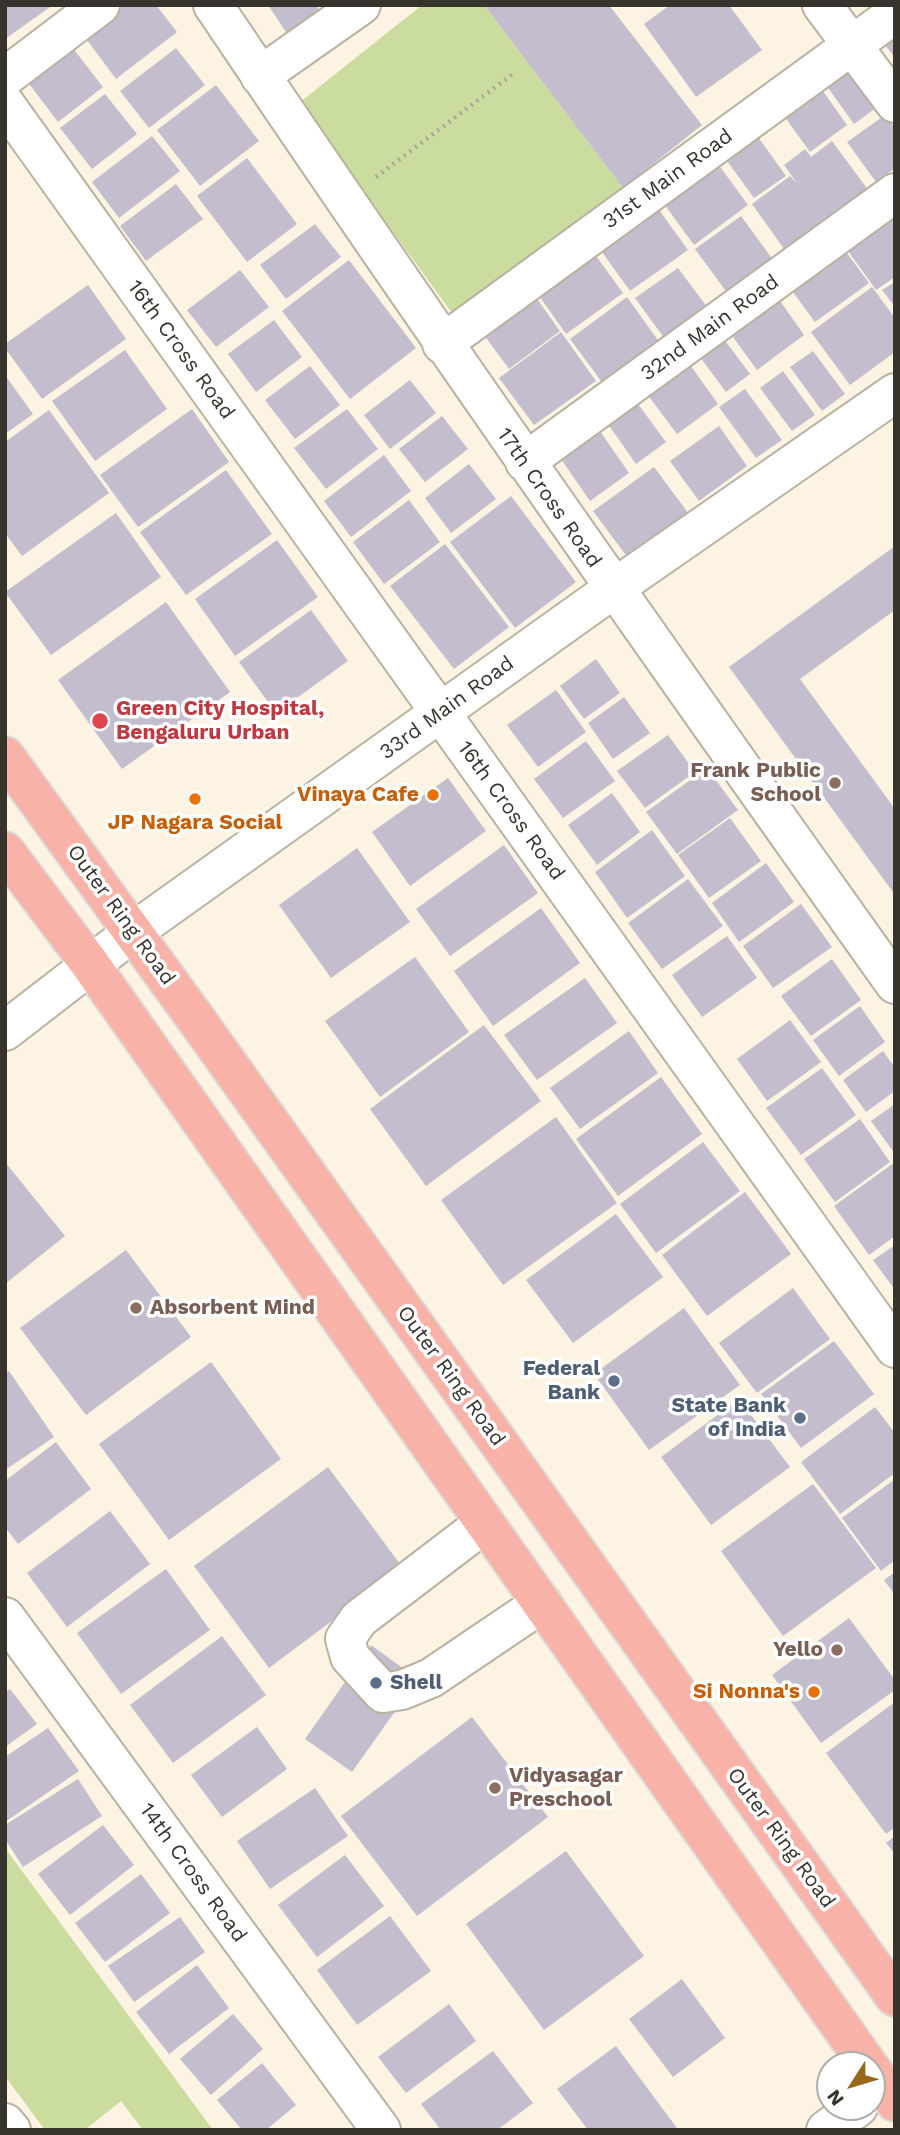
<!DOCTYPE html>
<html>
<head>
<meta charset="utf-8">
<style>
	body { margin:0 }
	#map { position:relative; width:900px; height:2135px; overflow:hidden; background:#fcf3e2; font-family:"Work Sans",sans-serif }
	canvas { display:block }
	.frame { position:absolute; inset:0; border:7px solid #37342e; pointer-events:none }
	.north { position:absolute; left:816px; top:2051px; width:70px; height:70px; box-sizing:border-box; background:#fff; border:2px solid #afaeab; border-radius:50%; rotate:233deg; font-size:19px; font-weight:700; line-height:28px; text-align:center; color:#37342e }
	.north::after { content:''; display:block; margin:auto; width:24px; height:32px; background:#98681a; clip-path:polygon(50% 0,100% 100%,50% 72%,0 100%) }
</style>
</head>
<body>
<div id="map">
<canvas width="900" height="2135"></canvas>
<div class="frame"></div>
<div class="north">N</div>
</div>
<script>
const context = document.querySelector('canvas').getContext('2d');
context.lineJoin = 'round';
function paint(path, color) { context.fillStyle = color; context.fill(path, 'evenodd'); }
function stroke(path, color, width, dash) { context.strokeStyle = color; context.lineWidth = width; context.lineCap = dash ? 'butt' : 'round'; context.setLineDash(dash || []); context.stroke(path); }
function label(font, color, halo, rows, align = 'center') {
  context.font = font + ' "Work Sans",sans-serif'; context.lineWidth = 7; context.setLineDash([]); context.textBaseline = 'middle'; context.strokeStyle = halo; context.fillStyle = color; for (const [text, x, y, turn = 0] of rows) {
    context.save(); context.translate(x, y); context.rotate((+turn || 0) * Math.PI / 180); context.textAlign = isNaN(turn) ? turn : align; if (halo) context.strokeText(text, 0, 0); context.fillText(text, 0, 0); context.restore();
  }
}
paint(new Path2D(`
	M422 5H484L623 188 452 313 299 103Z
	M5 1848 213 2130H143L121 2101 85 2130H45L5 2076Z`), '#cadd9e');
paint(new Path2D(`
	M5 5H53L5 39Z
	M124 5H156L177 32 116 79 84 36Z
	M268 5H316L323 15 290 38Z
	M484 5H609L702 125 623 188Z
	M670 5H729L762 50 696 97 644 24Z
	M895 22V58L877 34Z
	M72 47 103 87 58 122 27 81Z
	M176 48 205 85 149 128 120 91Z
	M852 49 888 99 854 124 818 74Z
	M815 80 847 125 810 152 777 106Z
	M216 85 259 141 200 186 157 130Z
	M105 94 137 134 92 169 60 128Z
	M885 115 895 128V168L876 182 847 142Z
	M751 127 786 176 754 198 719 150Z
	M152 136 180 171 119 218 92 182Z
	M832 141 877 202 787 253 752 204 790 176 797 183 784 165 805 149 811 157Z
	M710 153 748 205 694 245 656 193Z
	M247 158 297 224 247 262 197 196Z
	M176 184 203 219 146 261 120 226Z
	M649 196 688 250 630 291 592 238Z
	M886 208 895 220V277L876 290 841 241Z
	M741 216 776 264 731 298 695 249Z
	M315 224 341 257 286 299 260 265Z
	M586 242 623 293 566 334 530 283Z
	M841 245 869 283 815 322 787 284Z
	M349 260 416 348 350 399 282 311Z
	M678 268 713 315 670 346 635 298Z
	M240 270 269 307 216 347 187 310Z
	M895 282V307L882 290Z
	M88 285 126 339 42 399 5 348V344Z
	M528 286 560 331 509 369 476 324Z
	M872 287 895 318V352L850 385 811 332Z
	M627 297 660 343 604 385 570 339Z
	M778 298 804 335 757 370 730 333Z
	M274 320 302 357 256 392 228 354Z
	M718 331 750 374 726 392 694 349Z
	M561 332 596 381 534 425 499 378Z
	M125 350 167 409 95 461 52 401Z
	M813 351 845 394 822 411 790 367Z
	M683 355 718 404 677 434 641 386Z
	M310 366 340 405 295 439 265 400Z
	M783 371 815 415 792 431 760 388Z
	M5 375 33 414 5 434Z
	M410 380 436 413 390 449 364 415Z
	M745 389 782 440 756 458 719 407Z
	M632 396 666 442 636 464 603 417Z
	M192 409 229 462 138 527 100 475Z
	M347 409 378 449 326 489 294 448Z
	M49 410 109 493 22 556 5 533V442Z
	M442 416 468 449 425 482 399 449Z
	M719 426 747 466 699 501 670 461Z
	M600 431 629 473 590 501 561 459Z
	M384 455 411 491 351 537 324 501Z
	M469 464 496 499 451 533 425 498Z
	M654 467 689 514 628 558 593 511Z
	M226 470 272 534 186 595 140 532Z
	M511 496 576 582 515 628 450 542Z
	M409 500 440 542 384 584 353 542Z
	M116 513 161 577 51 655 5 592Z
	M277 540 318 597 235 656 195 599Z
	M445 544 509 627 454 669 390 586Z
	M895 546V610L800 679 895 809V895L729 667Z
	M166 602 230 692 122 769 58 680Z
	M311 610 348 661 276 713 239 662Z
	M596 659 620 693 584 719 560 686Z
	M556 690 586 732 538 767 507 725Z
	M624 697 650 733 613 759 588 723Z
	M668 735 695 772 645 808 617 771Z
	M586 741 615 781 563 818 534 779Z
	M707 768 738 810 677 854 646 812Z
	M448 778 486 831 410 886 372 832Z
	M612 793 640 832 597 865 568 825Z
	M730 818 761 861 709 898 678 855Z
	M652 830 685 876 627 918 595 872Z
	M504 845 538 893 450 956 416 909Z
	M357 848 410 922 331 978 279 905Z
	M766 863 794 902 739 942 712 903Z
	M688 879 723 926 662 969 628 923Z
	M801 904 832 947 773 988 743 946Z
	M541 908 580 963 493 1026 454 971Z
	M727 936 757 978 702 1017 672 975Z
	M415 957 469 1032 380 1097 325 1021Z
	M832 959 861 1000 811 1036 781 996Z
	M585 978 617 1023 537 1080 504 1035Z
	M860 1006 885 1042 839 1076 813 1040Z
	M790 1020 821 1062 767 1101 737 1059Z
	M484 1025 541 1101 426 1186 370 1109Z
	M629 1031 658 1073 580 1129 550 1088Z
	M883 1051 895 1068V1091L866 1112 843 1080Z
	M822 1068 856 1115 801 1155 766 1108Z
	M661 1077 702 1134 618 1196 576 1139Z
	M895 1104V1154L871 1121Z
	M556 1117 617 1203 503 1285 441 1200Z
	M860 1119 890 1162 835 1202 804 1159Z
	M703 1142 740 1191 656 1253 620 1204Z
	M5 1162 65 1236 5 1284Z
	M895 1162V1236L869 1255 834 1206Z
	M745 1192 791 1254 707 1316 662 1255Z
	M616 1214 663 1277 573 1343 526 1280Z
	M895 1245V1290L873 1260Z
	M126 1250 191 1337 86 1415 20 1328Z
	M793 1288 830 1339 757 1393 719 1343Z
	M684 1308 740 1385 649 1450 594 1374Z
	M834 1341 874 1394 801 1448 761 1394Z
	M211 1362 281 1459 169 1540 99 1444Z
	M9 1371 54 1437 5 1470V1373Z
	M739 1399 790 1467 711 1525 661 1457Z
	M875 1407 895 1433V1473L840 1514 801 1462Z
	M56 1442 91 1489 18 1544 5 1527V1481Z
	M328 1467 403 1568 269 1668 194 1566Z
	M895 1479V1560L881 1571 842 1518Z
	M813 1484 876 1568 783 1636 721 1551Z
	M110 1511 150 1564 67 1627 27 1573Z
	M166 1569 210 1630 121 1694 77 1633Z
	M895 1572V1595L884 1580Z
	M849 1618 895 1680V1690L821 1743 772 1675Z
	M222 1636 266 1695 173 1763 130 1705Z
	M371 1645 418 1679 352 1772 305 1739Z
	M10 1689 37 1724 5 1747V1693Z
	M895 1702V1827L886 1834 826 1753Z
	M472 1717 548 1817 417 1916 341 1816Z
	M257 1727 287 1769 222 1817 191 1775Z
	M48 1728 79 1771 5 1822V1757Z
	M78 1779 102 1816 23 1867 5 1839V1825Z
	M315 1788 348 1836 270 1889 237 1841Z
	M103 1825 134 1865 70 1915 38 1874Z
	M895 1836V1854L886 1843Z
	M566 1851 644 1956 544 2030 466 1924Z
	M345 1855 384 1906 317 1957 278 1905Z
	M141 1874 170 1913 105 1962 75 1923Z
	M390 1916 431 1971 357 2025 317 1970Z
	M180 1917 205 1952 134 2002 108 1966Z
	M197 1965 229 2008 169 2054 136 2012Z
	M682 1979 725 2038 673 2077 629 2019Z
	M449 2004 476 2041 406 2093 378 2057Z
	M233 2014 263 2049 211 2095 180 2059Z
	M616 2046 677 2128 674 2130H588L557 2089Z
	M493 2051 533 2103 497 2130H441L421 2104Z
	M262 2063 296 2105 266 2130H242L217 2100Z`), '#c3bdcd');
const minor = new Path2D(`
	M213 5C435 335 664 660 895 984
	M822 5 895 103
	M260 76 361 5
	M5 77 100 5
	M5 104 895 1348
	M442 344 895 14
	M525 462 895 193
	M5 1031 133 932 613 589 895 393
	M485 1523 359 1619 345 1639 350 1657 383 1693 402 1690 431 1678 542 1603
	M5 1617 381 2130
	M5 2123 11 2130
	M826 2130 858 2107`);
const highway = new Path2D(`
	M5 756 201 1026 895 1997
	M5 851 90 964 868 2065
	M872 2070 895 2102`);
stroke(minor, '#b9b1a1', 42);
stroke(highway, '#dbdad9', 42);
stroke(new Path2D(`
	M376 177 514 73`), '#aaa497', 4.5, [2, 5]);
stroke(minor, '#fff', 38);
stroke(highway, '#f8b2a8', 38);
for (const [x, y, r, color] of [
	[100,721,9,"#e0444e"],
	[835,783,7,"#8d6e63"],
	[433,795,7,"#e8710a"],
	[195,799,7,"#e8710a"],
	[136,1308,7,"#8d6e63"],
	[614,1381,7,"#5c6f8a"],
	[800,1418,7,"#5c6f8a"],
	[837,1650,7,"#8d6e63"],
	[376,1683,7,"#5c6f8a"],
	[814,1692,7,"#e8710a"],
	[495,1788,7,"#8d6e63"]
]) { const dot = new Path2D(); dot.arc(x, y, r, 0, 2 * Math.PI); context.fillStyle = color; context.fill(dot); stroke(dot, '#fff', 2.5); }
label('21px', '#37342e', '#fff', [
	["31st Main Road",668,179,-36],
	["32nd Main Road",710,328,-36],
	["16th Cross Road",181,350,54],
	["17th Cross Road",549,498,55],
	["33rd Main Road",447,708,-36],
	["16th Cross Road",511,811,54],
	["Outer Ring Road",121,915,54],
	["Outer Ring Road",451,1376,54],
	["Outer Ring Road",781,1838,54],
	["14th Cross Road",193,1873,54]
]);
label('bold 21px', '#be3a42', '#fff', [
	["Green City Hospital,",116,709],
	["Bengaluru Urban",116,733]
], 'left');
label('bold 21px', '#785e54', '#fff', [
	["Frank Public",821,771],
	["School",821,795],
	["Absorbent Mind",150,1308,"left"],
	["Yello",823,1650],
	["Vidyasagar",509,1776,"left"],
	["Preschool",509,1800,"left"]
], 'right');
label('bold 21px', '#c56008', '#fff', [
	["Vinaya Cafe",419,795],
	["JP Nagara Social",195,823,"center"],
	["Si Nonna's",800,1692]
], 'right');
label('bold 21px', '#4e5e75', '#fff', [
	["Federal",600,1369],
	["Bank",600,1393],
	["State Bank",786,1406],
	["of India",786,1430],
	["Shell",390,1683,"left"]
], 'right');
</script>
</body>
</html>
